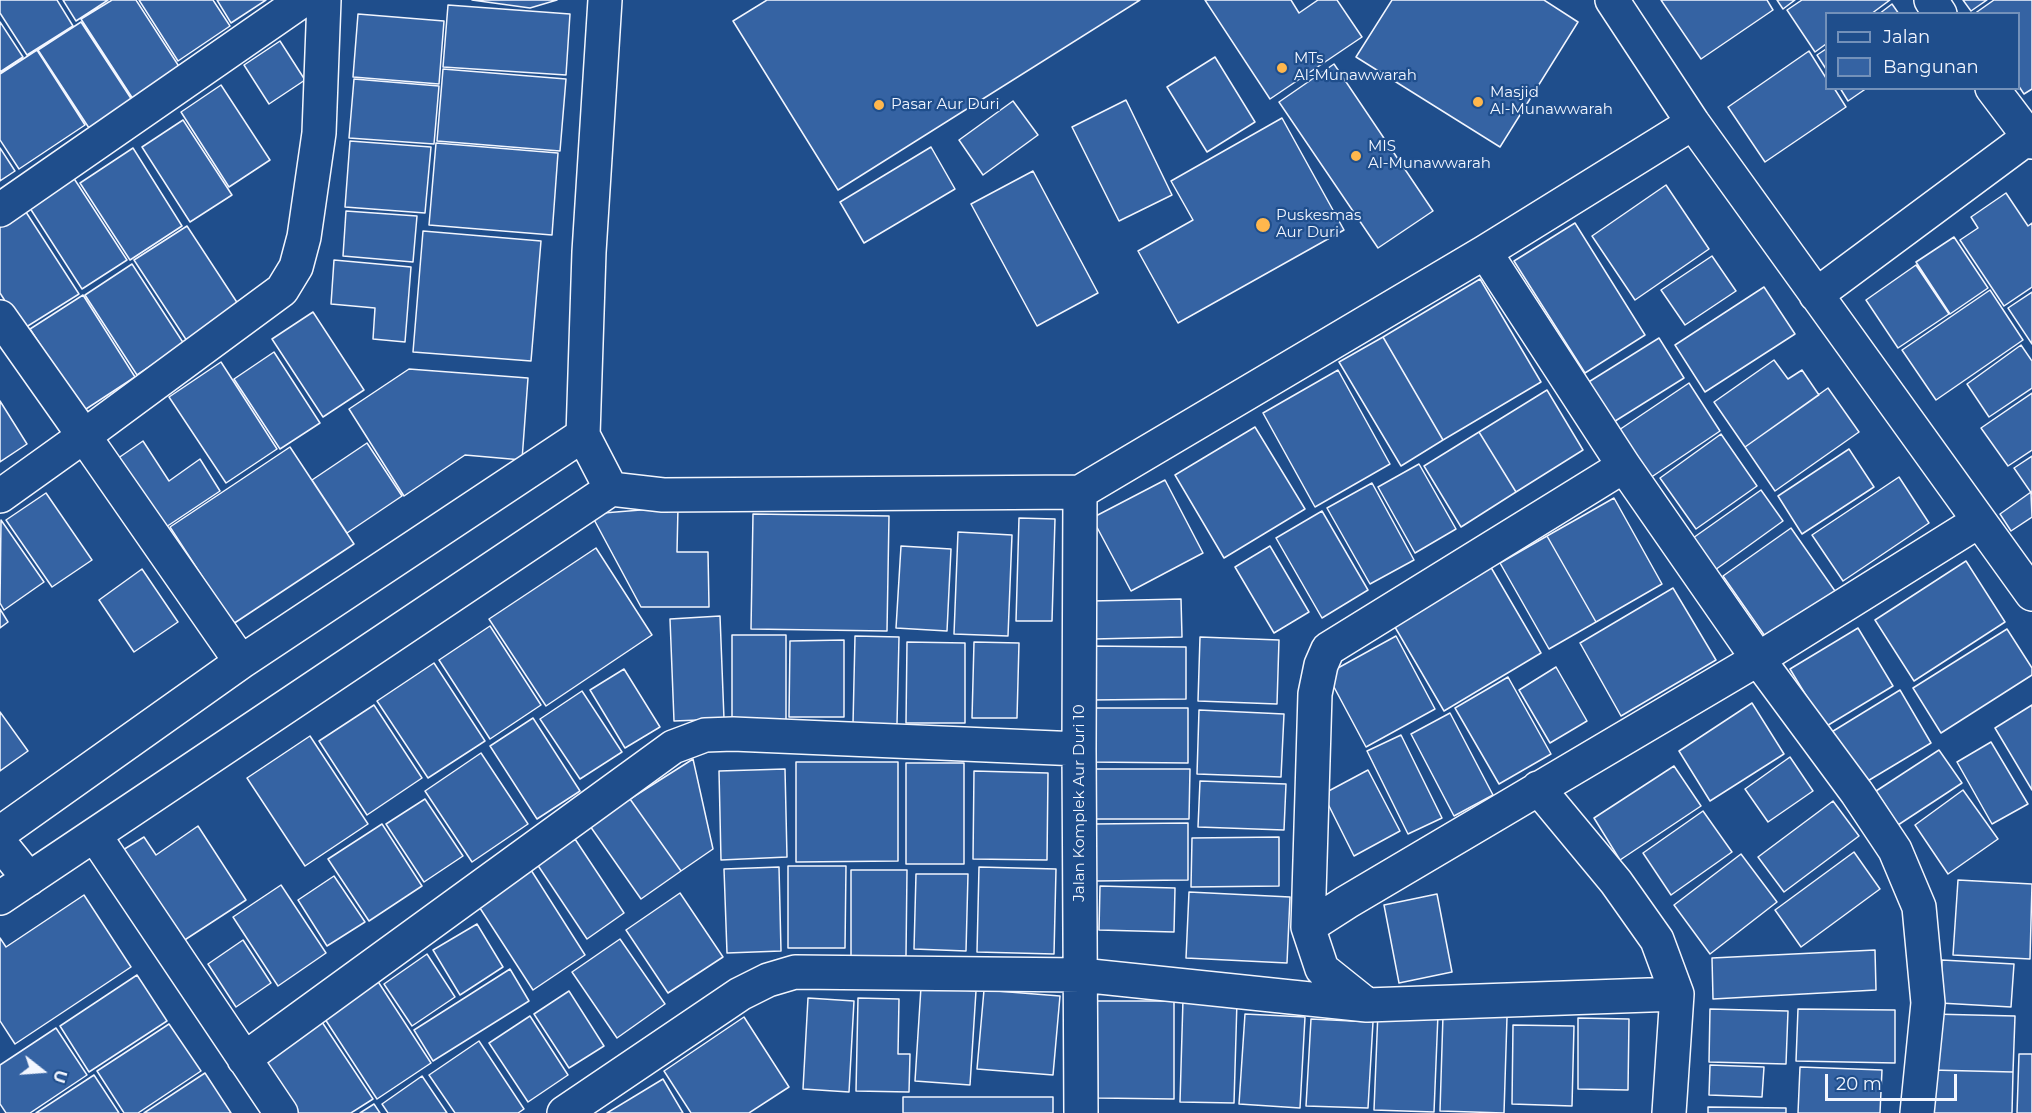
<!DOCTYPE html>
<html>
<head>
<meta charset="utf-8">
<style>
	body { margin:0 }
	#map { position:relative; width:2032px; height:1113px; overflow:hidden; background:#1f4e8c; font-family:Montserrat,sans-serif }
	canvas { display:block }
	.legend { position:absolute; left:1825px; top:12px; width:195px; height:78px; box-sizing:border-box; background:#1f4e8c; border:2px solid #7391ba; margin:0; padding:8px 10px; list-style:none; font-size:18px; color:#f2f6ff }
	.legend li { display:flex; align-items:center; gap:12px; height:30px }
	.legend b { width:30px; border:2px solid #7391ba }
	.north { position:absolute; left:12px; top:1041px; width:60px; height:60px; -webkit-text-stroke:4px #1f4e8c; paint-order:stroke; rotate:107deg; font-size:16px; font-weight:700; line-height:24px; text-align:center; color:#f2f6ff }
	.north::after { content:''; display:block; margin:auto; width:21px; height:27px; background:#f2f6ff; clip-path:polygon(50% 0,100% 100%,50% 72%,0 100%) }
	.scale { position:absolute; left:1825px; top:1074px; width:132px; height:27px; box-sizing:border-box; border:3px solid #f2f6ff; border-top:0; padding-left:8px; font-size:18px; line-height:21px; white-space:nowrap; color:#f2f6ff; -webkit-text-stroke:4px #1f4e8c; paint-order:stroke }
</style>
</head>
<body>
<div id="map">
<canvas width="2032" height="1113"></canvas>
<ul class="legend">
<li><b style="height:8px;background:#1f4e8c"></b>Jalan</li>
<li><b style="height:16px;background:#3563a3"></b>Bangunan</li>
</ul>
<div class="north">U</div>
<div class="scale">20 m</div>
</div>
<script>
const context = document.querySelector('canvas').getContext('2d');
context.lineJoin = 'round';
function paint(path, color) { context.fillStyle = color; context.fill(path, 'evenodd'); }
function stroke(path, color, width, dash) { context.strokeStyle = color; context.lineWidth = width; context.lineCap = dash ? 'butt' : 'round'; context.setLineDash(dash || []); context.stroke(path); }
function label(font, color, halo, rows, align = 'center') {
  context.font = font + ' Montserrat,sans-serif'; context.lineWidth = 4.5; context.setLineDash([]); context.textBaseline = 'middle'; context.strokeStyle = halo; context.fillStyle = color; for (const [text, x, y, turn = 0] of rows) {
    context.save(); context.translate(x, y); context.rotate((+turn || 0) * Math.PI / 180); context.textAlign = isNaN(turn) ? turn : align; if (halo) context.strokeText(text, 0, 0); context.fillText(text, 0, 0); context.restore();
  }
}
const building = new Path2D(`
	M0 0H57L73 26 27 55 0 13Z
	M63 0H108L76 21Z
	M112 0H136L180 68 133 99 81 19Z
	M139 0H213L230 26 178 61Z
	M217 0H266L231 23Z
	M472 0H557L530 8Z
	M767 0H1140L838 190 733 21Z
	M1205 0H1291L1299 13 1318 0H1337L1362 37 1270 99Z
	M1392 0H1544L1578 22 1500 147 1356 57Z
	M1661 0H1767L1773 10 1701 59Z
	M1777 0H1795L1783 9Z
	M1802 0H1890L1871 14H1826V44L1815 52 1787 10Z
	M1963 0H1987L1971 11Z
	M1994 0H2032V89L2024 94 2018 85V14H1974Z
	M1892 4 1899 14H1879Z
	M448 5 570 14 566 75 443 67Z
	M358 14 444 21 439 84 353 77Z
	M0 22 23 57 0 72Z
	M81 22 132 100 89 128 38 50Z
	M280 41 305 80 269 104 244 65Z
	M1826 49V69L1817 55Z
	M37 50 85 125 19 169 0 140V74Z
	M1809 51 1826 78V88H1834L1846 107 1765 162 1728 107Z
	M1215 57 1255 122 1207 152 1167 87Z
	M1334 64 1433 211 1378 248 1279 102Z
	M443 69 566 79 560 151 437 141Z
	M354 79 439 86 434 144 349 138Z
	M221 85 270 160 229 187 181 112Z
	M1840 88H1867L1848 101Z
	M1126 100 1172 195 1119 221 1072 127Z
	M1013 101 1038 135 983 175 959 140Z
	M1282 118 1344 230 1178 323 1138 251 1193 220 1171 181Z
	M183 120 232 195 190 222 142 147Z
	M350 141 431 147 425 213 345 207Z
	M436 143 558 153 552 235 429 225Z
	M931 147 955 189 864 243 840 202Z
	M0 148 15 171 0 181Z
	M133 148 182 226 130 260 80 183Z
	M1033 171 1098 293 1037 326 971 204Z
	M73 177 127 260 82 289 28 205Z
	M1666 185 1709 249 1635 300 1592 236Z
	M2006 193 2028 226 2032 223V287L2004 306 1960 240 1978 228 1971 217Z
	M24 209 79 294 23 329 0 293V225Z
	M346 211 417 216 413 262 343 256Z
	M1575 223 1645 335 1585 373 1514 261Z
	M187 226 240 307 187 341 134 260Z
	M423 231 541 241 531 361 413 352Z
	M1954 237 1988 288 1950 314 1916 262Z
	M1712 256 1736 291 1685 325 1661 290Z
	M334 260 411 267 405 342 373 339 375 308 331 304Z
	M132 264 184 344 137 375 85 295Z
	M1916 265 1949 314 1898 348 1866 300Z
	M1480 279 1541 382 1443 440 1383 337Z
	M1764 287 1795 334 1705 392 1675 345Z
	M1990 290 2023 340 1936 400 1902 350Z
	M2032 292V344L2008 308Z
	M83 295 135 377 83 411 30 329Z
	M313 312 364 390 323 417 272 339Z
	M1383 337 1443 440 1401 466 1339 362Z
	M1659 338 1684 378 1612 423 1587 383Z
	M2021 345 2032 361V388L1989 417 1967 384Z
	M274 352 320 423 280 449 234 379Z
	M1774 360 1788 379 1802 370 1819 395 1745 447 1714 402Z
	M221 362 277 449 226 483 169 397Z
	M409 369 528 378 522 460 465 455 404 496 349 409Z
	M1338 370 1390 464 1315 507 1263 413Z
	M1689 383 1720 431 1647 480 1616 432Z
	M1828 388 1859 432 1775 491 1745 447Z
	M1547 390 1583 450 1516 492 1479 432Z
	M2032 393V450L2008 466 1981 428Z
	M0 401 27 444 0 462Z
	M1255 427 1305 509 1224 558 1175 475Z
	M1479 432 1516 492 1461 527 1424 466Z
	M1721 434 1757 486 1696 529 1660 478Z
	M143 441 169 481 200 459 220 491 160 531 114 461Z
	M367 443 402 496 347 533 312 480Z
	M290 447 354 544 233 624 170 527Z
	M1849 449 1874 487 1802 534 1778 496Z
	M2032 456V494L2014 468Z
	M1419 464 1456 529 1415 553 1378 487Z
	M1899 477 1929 523 1843 581 1812 535Z
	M1165 480 1203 553 1131 591 1092 518Z
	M1372 483 1414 560 1370 584 1327 508Z
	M1761 490 1783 521 1715 570 1693 538Z
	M2031 492 2032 517 2011 531 2000 514Z
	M46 493 92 560 52 587 6 520Z
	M1614 498 1662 584 1596 622 1547 536Z
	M678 507 677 552H708L709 607H641L591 514Z
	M1322 511 1368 590 1322 618 1276 538Z
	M753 514 889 516 887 631 751 629Z
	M1019 518 1055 519 1052 621H1016Z
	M1 520 44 582 4 610 0 603Z
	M1791 528 1835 591 1767 639 1723 576Z
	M958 532 1012 535 1008 636 954 634Z
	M1547 536 1596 622 1549 649 1500 563Z
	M901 546 951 549 947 631 896 628Z
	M1270 546 1309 612 1274 633 1235 567Z
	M596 548 652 635 546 706 489 619Z
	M1966 561 2005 622 1914 681 1875 620Z
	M1489 564 1541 653 1444 711 1392 622Z
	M142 569 178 622 134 652 99 600Z
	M1673 588 1716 660 1621 716 1580 643Z
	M1181 599 1182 637 1094 639 1092 601Z
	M0 609 8 622 0 628Z
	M720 616 724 719 674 721 670 619Z
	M490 626 541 705 490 739 439 660Z
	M1858 628 1893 686 1825 727 1790 669Z
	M2007 629 2032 668V675L1941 733 1913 688Z
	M732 635H786V720H732Z
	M855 636 899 637 897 724H853Z
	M1396 636 1435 709 1366 747 1327 674Z
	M1200 637 1279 640 1277 704 1198 701Z
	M844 640V717H789L790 641Z
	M907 642 965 643V723H906Z
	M974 642 1019 643 1017 718H972Z
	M1089 646 1186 647V699L1089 700Z
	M434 663 485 741 428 778 377 701Z
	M1556 667 1587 721 1550 743 1519 690Z
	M624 669 660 727 625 748 590 690Z
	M1508 677 1551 754 1499 784 1455 708Z
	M1900 690 1931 743 1861 785 1830 733Z
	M582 691 622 752 580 779 540 719Z
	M1752 703 1784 754 1710 801 1679 751Z
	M374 705 422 778 367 815 319 741Z
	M2032 705V790L1995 728Z
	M1090 708H1188V763L1089 762Z
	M1199 710 1284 714 1281 777 1197 774Z
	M0 712 28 751 0 771Z
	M1450 713 1493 795 1454 816 1411 734Z
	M533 718 580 791 537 819 490 746Z
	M1401 735 1442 818 1408 834 1367 751Z
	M310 736 368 824 305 866 247 778Z
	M1991 742 2028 804 1992 824 1957 762Z
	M1939 750 1962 783 1898 825 1876 791Z
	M481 753 528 824 472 862 425 791Z
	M1790 757 1813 791 1768 822 1745 789Z
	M693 759 713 849 681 871 630 799Z
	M796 762H898V861L796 862Z
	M906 763H964V864H906Z
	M1674 766 1701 806 1620 860 1594 818Z
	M785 769 787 857 721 860 719 771Z
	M1093 769H1190L1189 819H1093Z
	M1368 770 1400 831 1354 856 1323 794Z
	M974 771 1048 773 1047 860 973 859Z
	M1200 781 1286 784 1284 830 1198 827Z
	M1963 790 1998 839 1948 874 1915 825Z
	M425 799 463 856 424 882 386 824Z
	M630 799 681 871 641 899 590 826Z
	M1833 801 1859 836 1784 892 1758 857Z
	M1703 811 1732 852 1671 895 1643 853Z
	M1188 823V880L1094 881 1093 824Z
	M382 824 422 886 369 921 328 859Z
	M198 826 246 900 177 945 118 853 144 837 156 855Z
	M1279 837V886L1191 887 1192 838Z
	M575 839 624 913 587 939 537 864Z
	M1854 852 1880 889 1801 947 1775 910Z
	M1741 854 1777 902 1710 954 1674 905Z
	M788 866H846L845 948H788Z
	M779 867 781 951 727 953 724 869Z
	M979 867 1056 869 1054 954 977 952Z
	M531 870 585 955 533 990 478 905Z
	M851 870H907L906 956H851Z
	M916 874H968L966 951 914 949Z
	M334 876 365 922 327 946 298 900Z
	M1958 880 2032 884 2030 959 1953 955Z
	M281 885 326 953 278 986 233 917Z
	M1100 886 1175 888 1174 932 1099 930Z
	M1189 892 1290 897 1287 963 1186 958Z
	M680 893 723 957 668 993 626 930Z
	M1437 894 1452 972 1399 983 1384 905Z
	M84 895 131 967 15 1044 0 1021V938L6 947Z
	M477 924 503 967 460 995 433 950Z
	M620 939 665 1004 617 1038 572 972Z
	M243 940 271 983 236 1007 208 964Z
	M1875 950 1876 990 1713 999 1712 958Z
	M427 954 455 997 412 1026 384 984Z
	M1942 960 2014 964 2011 1007 1940 1003Z
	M510 969 529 1001 433 1061 414 1030Z
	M137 975 167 1021 89 1072 60 1026Z
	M377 980 431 1063 377 1099 323 1016Z
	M921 987 976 991 970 1085 915 1081Z
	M984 990 1060 996 1053 1075 977 1069Z
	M569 991 604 1046 569 1068 534 1014Z
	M808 998 854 1001 849 1092 803 1089Z
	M858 998 899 999 898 1054H910L909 1092 856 1091Z
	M1183 999 1237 1001 1234 1103 1180 1102Z
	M1097 1001H1174V1099L1098 1098Z
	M1710 1009 1788 1011 1786 1064 1709 1062Z
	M1798 1009 1895 1010V1063L1796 1061Z
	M1378 1011 1438 1014 1434 1112 1374 1110Z
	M1245 1014 1305 1017 1300 1108 1239 1104Z
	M1932 1014 2015 1016 2013 1072 1931 1070Z
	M1443 1015 1507 1017 1504 1113 1440 1111Z
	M530 1016 568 1075 528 1102 489 1043Z
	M744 1017 789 1087 749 1113H691L664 1071Z
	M1578 1018 1629 1019 1628 1090 1578 1089Z
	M1311 1019 1373 1022 1368 1108 1306 1106Z
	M322 1022 373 1099 351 1113H291L259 1063Z
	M169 1024 201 1071 138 1113H124L97 1071Z
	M1513 1025 1574 1026 1572 1106 1512 1104Z
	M56 1028 87 1075 30 1113H6L0 1104V1065Z
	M479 1041 524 1109 518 1113H455L429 1075Z
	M2019 1054H2032V1113H2017Z
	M1710 1065 1764 1067 1762 1097 1709 1095Z
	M1800 1067 1882 1070 1880 1113H1798Z
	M1931 1070 2013 1072 2012 1113H1930Z
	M205 1073 231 1113H144Z
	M94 1075 119 1113H36Z
	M422 1076 447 1113H388L382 1104Z
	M663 1079 683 1113H607Z
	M903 1097H1053V1113H903Z
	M374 1104 380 1113H360Z
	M1708 1107 1786 1108V1113H1708Z`);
paint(building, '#3563a3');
stroke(building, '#f2f6ff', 1.5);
const street = new Path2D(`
	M605 0 589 252 583 435 611 489 663 495 1080 492 1485 252 1693 123
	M1612 0 1693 123 2032 594
	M1931 0 1940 14
	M1992 88 2029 137 2032 135
	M0 210 303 0
	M1485 252 1624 466 1758 659 1857 793 1895 850 1919 907 1928 1003 1917 1113
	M1816 295 2029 137 2032 142
	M0 317 84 436 0 496
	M1080 492 1079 749 1081 1113
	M241 662 84 436 282 290 296 267 304 237 319 133 324 0
	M0 833 241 662 583 435
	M95 836 281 1113
	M0 843 29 879
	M0 898 611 489
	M1308 927 1315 694 1321 665 1328 649 1624 466
	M1367 1005 1322 969 1308 927 1347 902 1758 659 1979 521
	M244 1059 673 747 705 735 733 734 1079 749
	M564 1113 740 994 768 980 795 972 1081 975 1367 1005 1677 994 1657 940 1616 882 1538 788
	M1669 1113 1677 994`);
stroke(street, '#f2f6ff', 36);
stroke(street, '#1f4e8c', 33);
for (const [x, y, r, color] of [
	[1282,68,6,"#ffb74d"],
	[1478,102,6,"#ffb74d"],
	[879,105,6,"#ffb74d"],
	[1356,156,6,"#ffb74d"],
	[1263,225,8,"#ffb74d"]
]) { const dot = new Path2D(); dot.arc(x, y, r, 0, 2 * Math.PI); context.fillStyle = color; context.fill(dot); stroke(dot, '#1f4e8c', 2); }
label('15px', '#f2f6ff', '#1f4e8c', [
	["MTs",1294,59],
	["Al-Munawwarah",1294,76],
	["Masjid",1490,93],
	["Al-Munawwarah",1490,110],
	["Pasar Aur Duri",891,105],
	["MIS",1368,147],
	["Al-Munawwarah",1368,164],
	["Puskesmas",1276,216],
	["Aur Duri",1276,233]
], 'left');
label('15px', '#f2f6ff', '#1f4e8c', [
	["Jalan Komplek Aur Duri 10",1080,803,-90]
]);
</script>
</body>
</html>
